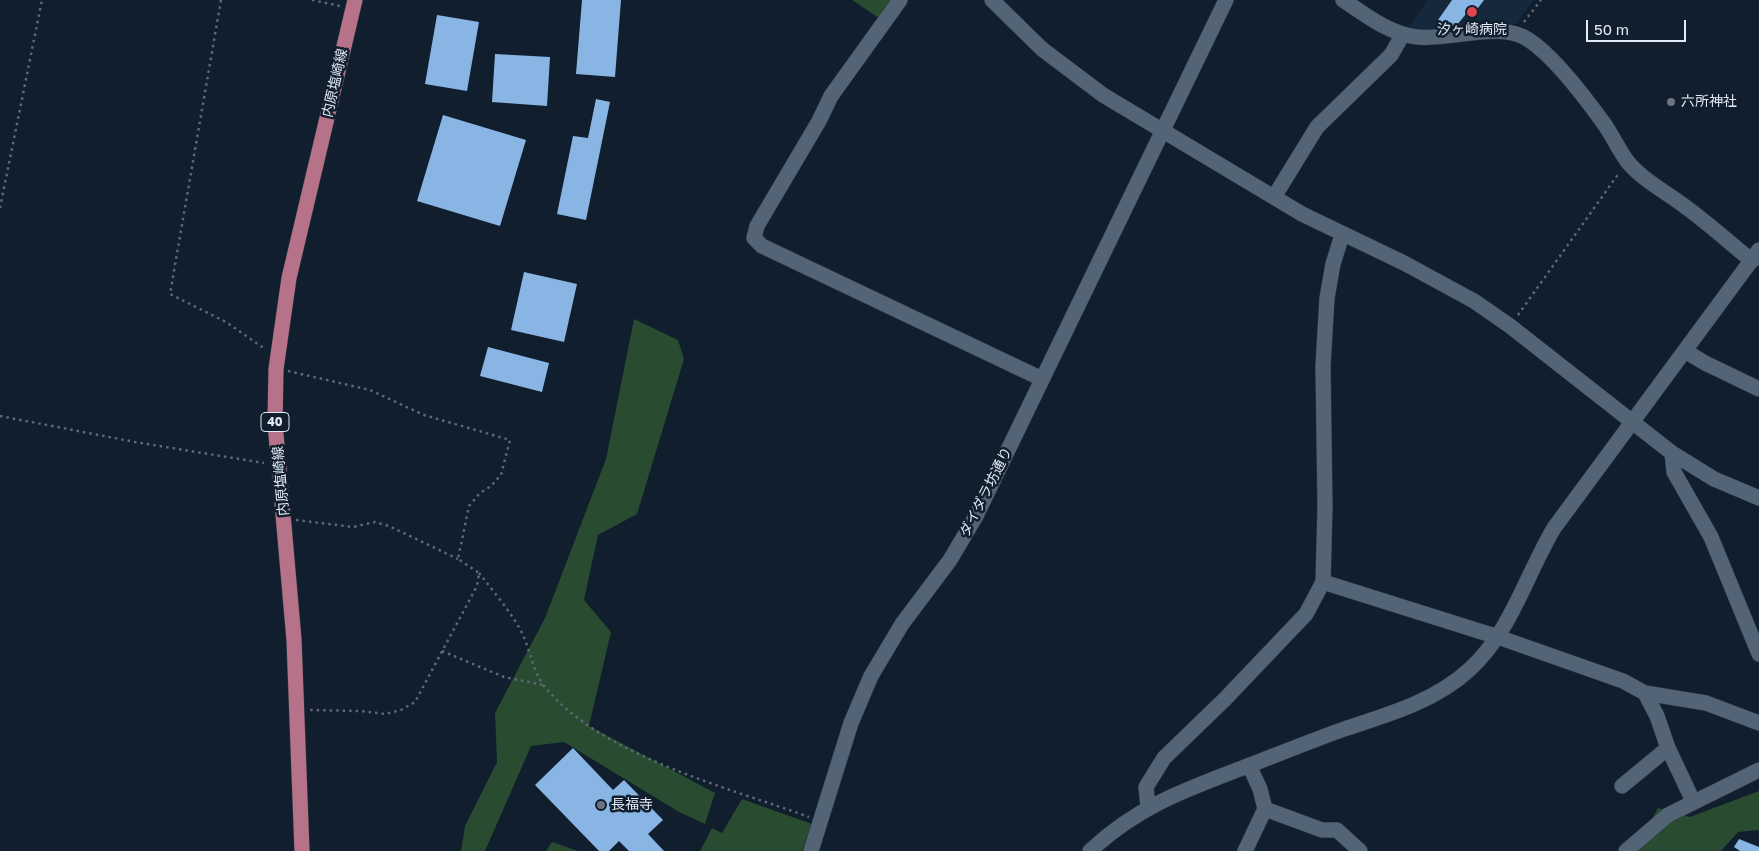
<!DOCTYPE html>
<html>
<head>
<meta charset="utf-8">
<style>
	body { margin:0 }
	#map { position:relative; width:1759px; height:851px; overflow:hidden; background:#101e2d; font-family:"Golos Text",sans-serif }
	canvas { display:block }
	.scale { position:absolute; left:1586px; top:20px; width:100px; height:22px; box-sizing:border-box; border:2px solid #e1eaf5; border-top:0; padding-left:6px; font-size:15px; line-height:18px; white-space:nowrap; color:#e1eaf5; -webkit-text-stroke:4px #101e2d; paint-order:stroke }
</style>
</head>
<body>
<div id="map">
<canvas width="1759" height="851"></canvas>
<div class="scale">50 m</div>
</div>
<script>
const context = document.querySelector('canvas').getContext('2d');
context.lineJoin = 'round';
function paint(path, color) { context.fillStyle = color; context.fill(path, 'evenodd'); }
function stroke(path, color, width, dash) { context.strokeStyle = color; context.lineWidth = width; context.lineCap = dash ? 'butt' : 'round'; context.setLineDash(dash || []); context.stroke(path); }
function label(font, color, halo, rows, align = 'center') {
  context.font = font + ' "Golos Text","Noto Sans JP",sans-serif'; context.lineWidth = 5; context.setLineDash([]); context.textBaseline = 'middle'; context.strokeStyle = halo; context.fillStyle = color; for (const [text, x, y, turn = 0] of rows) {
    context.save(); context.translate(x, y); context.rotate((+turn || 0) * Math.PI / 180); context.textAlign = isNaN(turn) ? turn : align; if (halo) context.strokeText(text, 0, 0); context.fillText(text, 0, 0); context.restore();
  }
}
paint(new Path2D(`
	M1428 0H1534L1516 24 1418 34 1409 26Z`), '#15283c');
paint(new Path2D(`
	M852 0H896L882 20Z
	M634 319 678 340 684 359 637 514 598 535 584 600 611 632 589 726 715 793 705 824 679 812 564 742 531 746 485 851H461L465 826 497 762 495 713 545 618 606 459Z
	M1759 791V830L1738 832 1721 851H1634L1658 808 1690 817Z
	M742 799 812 824 802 851H700L712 828 722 833Z
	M552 842 578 851H546Z`), '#294b30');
paint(new Path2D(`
	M582 0H621L615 77 576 74Z
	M1452 0H1484L1475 12 1470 9 1457 25 1447 27 1438 20Z
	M437 15 479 22 467 91 425 84Z
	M495 54 550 57 547 106 492 102Z
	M596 99 610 102 586 220 557 214 573 136 588 138Z
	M443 115 526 140 500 226 417 201Z
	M524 272 577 284 564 342 511 330Z
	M488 347 549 363 542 392 480 376Z
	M573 748 613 790 624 780 663 820 648 834 664 851H629L619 841 609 851H599L535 785Z
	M1739 839 1759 847V851H1740L1734 847Z`), '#89b5e4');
const minor = new Path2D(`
	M900 0 831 96 819 121 757 226 754 238 762 246 1042 379
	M992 0 1042 49 1103 95 1302 214 1404 263 1474 301 1510 326 1672 453 1714 479 1759 498
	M1343 0C1366 15 1389 34 1417 37 1451 41 1500 20 1529 40 1555 57 1587 100 1605 125 1613 137 1619 150 1627 161 1642 180 1668 193 1687 208 1709 224 1730 243 1752 261
	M1274 197 1317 127 1391 55 1403 34
	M1685 351 1705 363 1759 389
	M1672 453 1674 472 1711 537 1759 654
	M1323 582 1498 637 1623 681 1645 693 1706 703 1759 723
	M1645 693 1657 716 1668 748 1693 801
	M1622 786 1668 748
	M1148 807 1146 787 1164 758 1225 699 1306 614 1323 582 1325 507 1323 366 1327 298 1333 264 1342 235
	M1265 809 1322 830H1337L1360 851
	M811 851 851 723 871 676 902 624 950 560 976 516 1226 0
	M1090 851C1138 806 1185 790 1245 767 1279 754 1313 740 1347 728 1390 714 1435 701 1469 670 1511 632 1526 575 1554 528L1759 250
	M1245 851 1265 809 1260 789 1249 765
	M1626 851 1668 815 1759 770`);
const major = new Path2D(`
	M302 851 294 640 275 423 276 369 289 278 355 0`);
stroke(minor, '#323a46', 16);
stroke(major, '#323a46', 16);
stroke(new Path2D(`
	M221 0 170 294 226 322 265 349
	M312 0 340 6
	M1524 22 1541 0
	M0 208 42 0
	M1518 315 1619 173
	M288 371 370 390 424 415 510 440 501 475 491 486 480 493 469 506 458 559 479 573 477 586 415 702 401 710 385 714 361 711 309 710
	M0 416 135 442 264 463
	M296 520 353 527 375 522 389 526 458 559
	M479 573C494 592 512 613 523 635 531 653 533 672 545 687 601 756 727 787 809 817
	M442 651 504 677 543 685`), '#5d6977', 2.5, [2.5, 4]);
stroke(minor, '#536476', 15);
stroke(major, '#b67289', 15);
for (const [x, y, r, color] of [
	[1472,12,6,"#e0444e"],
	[1671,102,5,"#6b7280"],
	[601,805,5,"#6b7280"]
]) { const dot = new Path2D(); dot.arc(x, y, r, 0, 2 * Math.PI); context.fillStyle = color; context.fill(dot); stroke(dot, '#101e2d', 2); }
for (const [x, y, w] of [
	[275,422,28]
]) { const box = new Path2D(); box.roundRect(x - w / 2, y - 9.5, w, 19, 4); context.fillStyle = '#101e2d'; context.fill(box); stroke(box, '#e1eaf5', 1); }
label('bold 12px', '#e1eaf5', null, [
	["40",275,422]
]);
label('14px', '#e1eaf5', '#101e2d', [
	["汐ヶ崎病院",1472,30,"center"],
	["六所神社",1681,102],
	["長福寺",611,805]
], 'left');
label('14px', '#e1eaf5', '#101e2d', [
	["内原塩崎線",335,83,-77],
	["内原塩崎線",281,481,-95],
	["ダイダラ坊通り",986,492,-63]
]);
</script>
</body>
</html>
